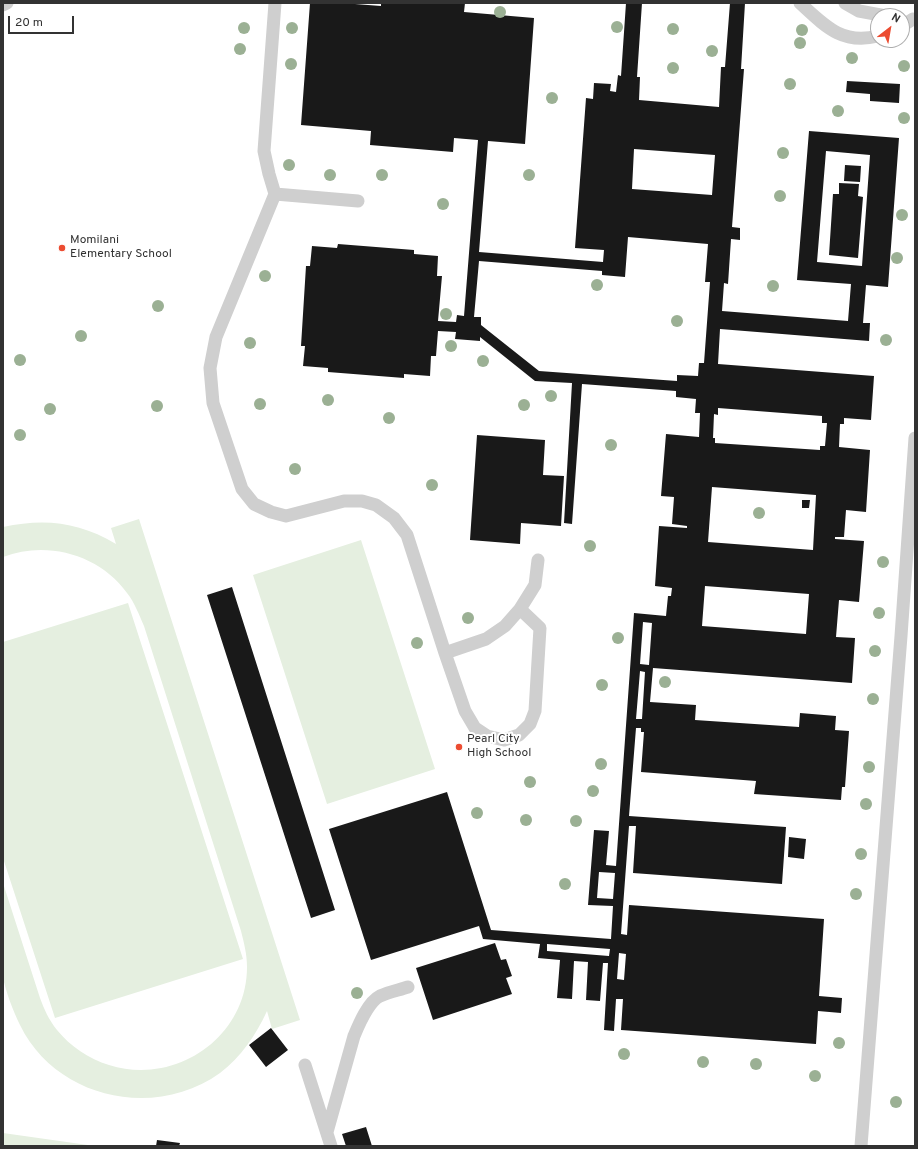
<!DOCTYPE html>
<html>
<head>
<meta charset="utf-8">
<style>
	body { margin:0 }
	#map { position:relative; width:918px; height:1149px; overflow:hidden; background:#fff; font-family:Overpass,sans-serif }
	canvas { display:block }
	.frame { position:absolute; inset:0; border:4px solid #323232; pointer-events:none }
	.north { position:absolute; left:870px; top:8px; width:40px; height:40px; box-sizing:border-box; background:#fff; border:1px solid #adadad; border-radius:50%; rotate:31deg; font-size:11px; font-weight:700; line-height:16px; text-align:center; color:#323232 }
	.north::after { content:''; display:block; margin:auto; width:14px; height:18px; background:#ec4c31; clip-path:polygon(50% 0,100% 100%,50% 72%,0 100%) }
	.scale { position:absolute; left:8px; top:16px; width:66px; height:18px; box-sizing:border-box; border:2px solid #323232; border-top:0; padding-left:5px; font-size:12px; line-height:14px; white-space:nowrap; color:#323232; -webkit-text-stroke:3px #fff; paint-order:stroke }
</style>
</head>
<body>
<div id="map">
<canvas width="918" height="1149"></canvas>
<div class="frame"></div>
<div class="north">N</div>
<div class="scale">20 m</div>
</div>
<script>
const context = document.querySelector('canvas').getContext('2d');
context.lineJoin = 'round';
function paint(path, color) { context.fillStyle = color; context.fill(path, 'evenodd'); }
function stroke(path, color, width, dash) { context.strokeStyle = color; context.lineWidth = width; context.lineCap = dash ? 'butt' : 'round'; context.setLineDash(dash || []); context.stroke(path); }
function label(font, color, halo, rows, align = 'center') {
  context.font = font + ' Overpass,sans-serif'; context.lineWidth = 4; context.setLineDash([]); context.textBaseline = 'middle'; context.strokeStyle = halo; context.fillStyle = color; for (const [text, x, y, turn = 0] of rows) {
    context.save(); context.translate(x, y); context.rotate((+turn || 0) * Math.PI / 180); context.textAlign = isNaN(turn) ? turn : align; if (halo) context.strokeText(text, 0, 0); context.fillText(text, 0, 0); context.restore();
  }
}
paint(new Path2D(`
	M139 519 300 1020 272 1029 267 1011C256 1035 241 1057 220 1073 155 1120 56 1099 20 1025 14 1013 5 990 3 977 2 967 3 956 3 946 3 925 3 904 3 883L40 998C44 1009 49 1020 57 1030 70 1046 89 1059 109 1065 175 1086 247 1038 247 967 247 954 244 943 241 931L144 626C139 615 135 603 127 593 100 555 47 540 3 557V527C45 518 79 522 116 544L111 528Z
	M361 540 435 769 327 804 253 575Z
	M128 603 243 959 55 1018 3 858V642Z
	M3 1133 95 1146H3Z`), '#e5efe0');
paint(new Path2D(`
	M310 3H342L381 6V3H465L464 12 534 18 525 144 488 141 479 252 603 262 604 250 575 248 586 98 593 99 594 83 611 84 610 91 616 92 618 75 621 76 626 3H642L637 77H640L639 100 719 107 721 67H725L730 3H745L741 69H744L732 227 740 228V240L731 239 728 284 724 283 722 311 848 321 851 284 797 280 809 131 899 138 888 287 866 285 863 323H870L869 341 720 329 718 364 874 376 871 420 844 418V424H840L839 447 870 450 866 512 846 510 844 537H835V539L864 541 859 602 839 600 836 637 855 638 852 683 653 668 650 702 696 705 695 720 799 727 800 713 836 716 835 730 849 731 845 787H842L841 800 754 794 756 781 641 772 644 732H641V728H636L629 816 786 827 782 884 633 873 636 826H629L621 934 627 935 629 905 824 919 819 996 842 998 841 1013 818 1011 816 1044 621 1030 623 999H616L614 1031 604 1030 608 963H603L600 1001 586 1000 588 962 574 961 572 999 557 998 560 960 538 958 540 944 483 939 479 926 371 960 329 829 447 792 491 930 611 939 613 906 588 905 594 830 609 831 606 865 616 866 634 613 666 616 668 596H671L672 588 655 586 659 526 687 528V526L672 524 674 497 661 496 666 434 699 437 700 413H695L696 399 676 397V391L582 384 572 524 564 523 572 383 535 381 480 337V341L455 339 456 332 438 331 436 356H431L430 376 404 374V378L328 372V368L303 366 305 346H301L306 266H310L312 246 337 248 338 244 414 250V254L438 256 437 276H442L438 321 456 322 457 315 464 316 478 140 454 138 453 152 370 145 371 131 301 125ZM634 149 715 155 712 195 632 189ZM826 151 870 155 862 266 817 262ZM628 237 708 244 705 282H710L704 363H699L698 376 677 375V381L539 371 481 325V317H474L479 261 602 271V275L625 277ZM718 408 822 416V423H827L825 446H820V450L715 443V438H713L714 414 718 415ZM712 487 816 495 813 550 708 542ZM705 586 809 594 806 634 702 626ZM643 622 652 623 649 665 640 664ZM640 671 645 672 642 719H636ZM599 872 615 873 613 899 597 898ZM547 944 610 949 609 956 547 951ZM619 953 626 954 624 980 617 979Z
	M847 81 900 84 899 103 870 101V94L846 92Z
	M845 165 861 166 860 182 844 181Z
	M839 183 859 184 858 196 863 197 858 258 829 255 833 194H839Z
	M477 435 545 440 543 475 564 476 561 526 521 523 520 544 470 540Z
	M802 500H810L809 508H802Z
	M232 587 335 910 311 918 207 595Z
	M789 837 806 839 804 859 788 857Z
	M495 943 501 960 506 959 512 976 506 978 512 994 433 1020 416 968Z
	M271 1028 288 1050 266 1067 249 1045Z
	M366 1127 372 1146H346L342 1134Z
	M157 1140 180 1143 179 1146H156Z`), '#191919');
stroke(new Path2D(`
	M275 3 264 151 269 174 275 194 216 337 210 368 213 403 242 489 254 504 271 512 286 516 344 501H362L376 505 394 518 407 535 445 653 465 711 475 728 487 736 504 740 519 735 530 724 535 711 540 628 520 609
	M800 3C825 26 842 45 878 36
	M845 3 859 11 886 16
	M3 5 7 3
	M902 26 913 19
	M275 194 358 201
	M445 653 486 639 505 626 520 609 535 585 538 560
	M305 1065 331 1146
	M327 1132 354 1036C359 1024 368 1002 380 996 389 992 399 990 408 987
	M861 1146 901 636 915 438`), '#cfcfcf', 13);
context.fillStyle = '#9bb094';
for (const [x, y] of [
	[500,12],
	[617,27],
	[244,28],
	[292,28],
	[673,29],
	[802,30],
	[800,43],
	[240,49],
	[712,51],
	[852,58],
	[291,64],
	[904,66],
	[673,68],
	[790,84],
	[552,98],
	[838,111],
	[904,118],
	[783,153],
	[289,165],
	[330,175],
	[382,175],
	[529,175],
	[780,196],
	[443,204],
	[902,215],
	[897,258],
	[265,276],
	[597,285],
	[773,286],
	[158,306],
	[446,314],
	[677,321],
	[81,336],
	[886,340],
	[250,343],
	[451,346],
	[20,360],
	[483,361],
	[551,396],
	[328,400],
	[260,404],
	[524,405],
	[157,406],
	[50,409],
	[389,418],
	[20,435],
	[611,445],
	[295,469],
	[432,485],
	[759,513],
	[590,546],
	[883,562],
	[879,613],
	[468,618],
	[618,638],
	[417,643],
	[875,651],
	[665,682],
	[602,685],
	[873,699],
	[601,764],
	[869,767],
	[530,782],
	[593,791],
	[866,804],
	[477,813],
	[526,820],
	[576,821],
	[861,854],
	[565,884],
	[856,894],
	[357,993],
	[839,1043],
	[624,1054],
	[703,1062],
	[756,1064],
	[815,1076],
	[896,1102]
]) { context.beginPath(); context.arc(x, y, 6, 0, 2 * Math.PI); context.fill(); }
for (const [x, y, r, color] of [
	[62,248,4,"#ec4c31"],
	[459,747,4,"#ec4c31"]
]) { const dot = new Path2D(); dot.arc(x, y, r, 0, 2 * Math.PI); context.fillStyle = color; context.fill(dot); stroke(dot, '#fff', 1.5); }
label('12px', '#323232', '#fff', [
	["Momilani",70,241],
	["Elementary School",70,255],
	["Pearl City",467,740],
	["High School",467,754]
], 'left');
</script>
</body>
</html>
